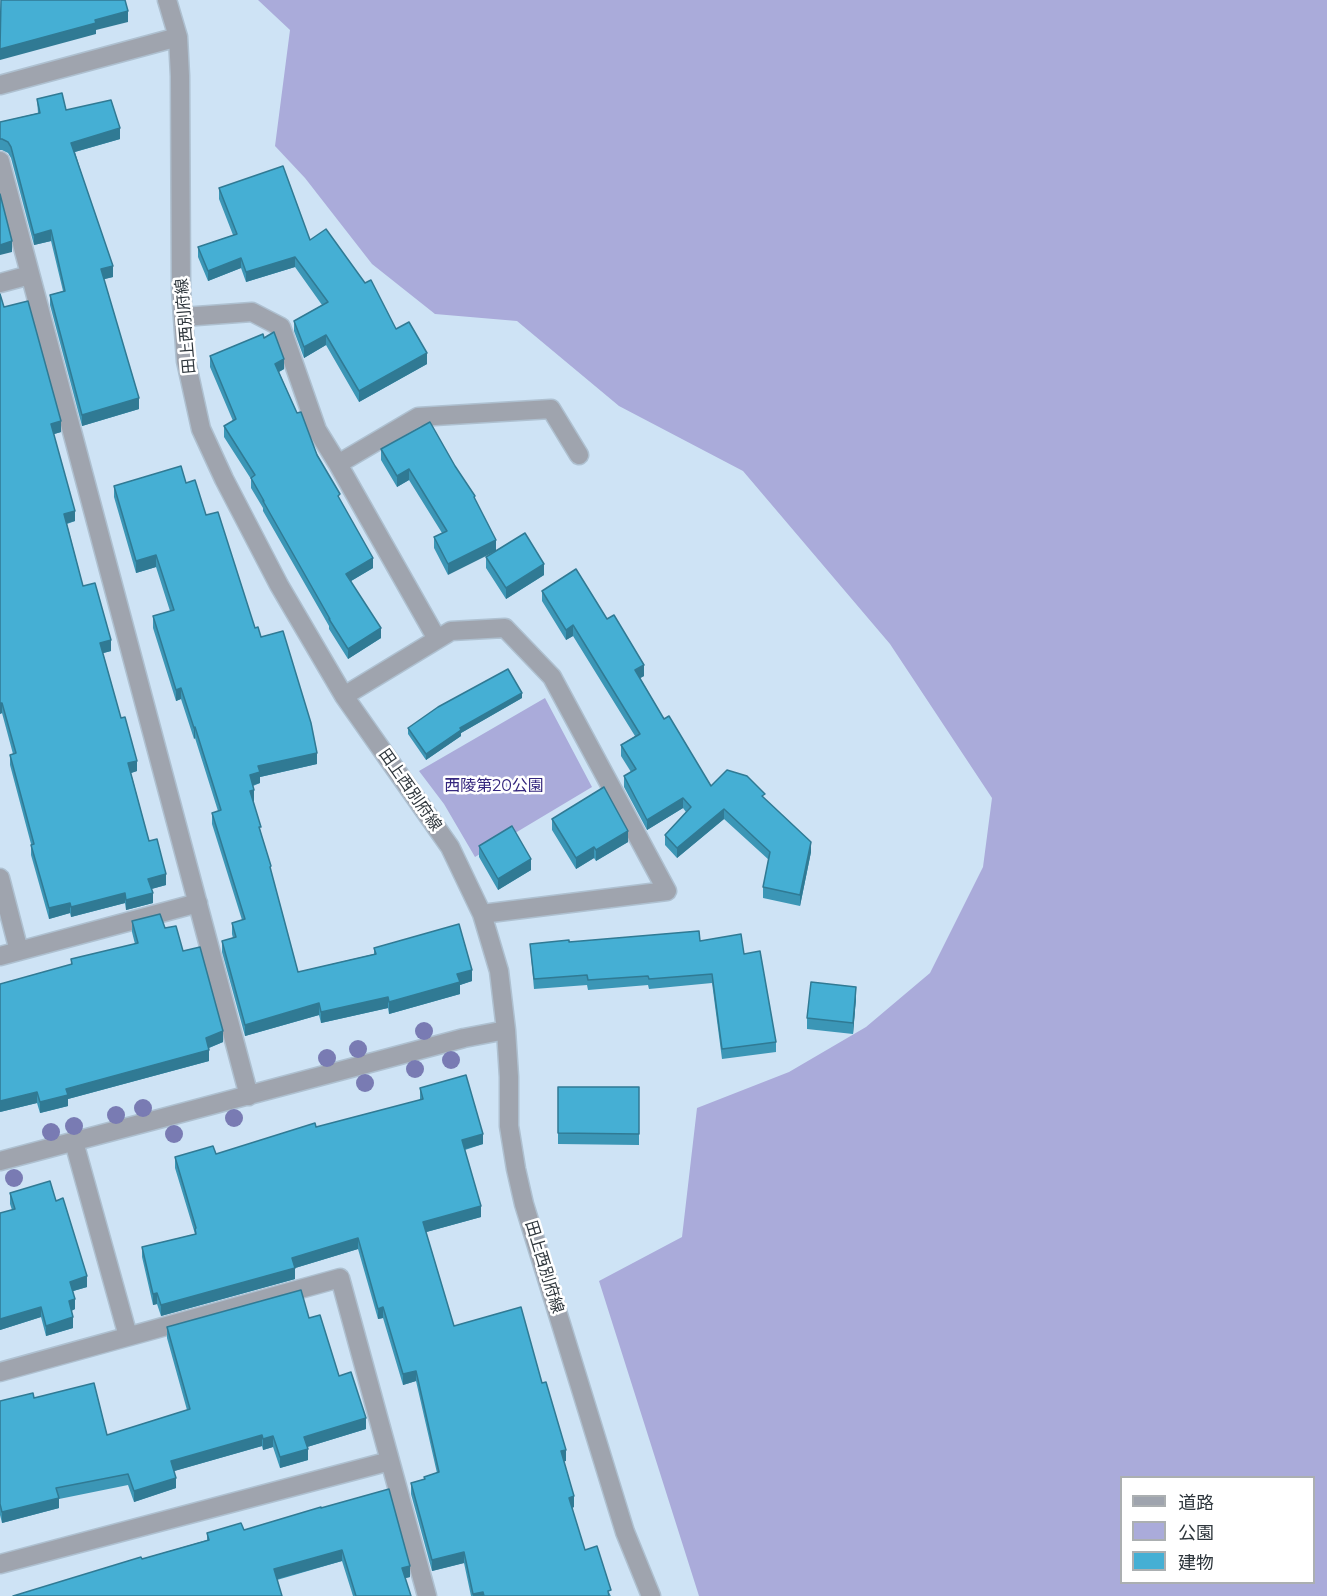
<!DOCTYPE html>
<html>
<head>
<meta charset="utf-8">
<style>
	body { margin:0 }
	#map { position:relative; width:1327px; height:1596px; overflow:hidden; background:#cee3f5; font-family:Montserrat,"Noto Sans JP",sans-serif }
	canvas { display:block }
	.legend { position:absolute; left:1120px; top:1476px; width:195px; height:108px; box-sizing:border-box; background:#fff; border:2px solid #abafb1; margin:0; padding:8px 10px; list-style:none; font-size:18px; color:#2e363c }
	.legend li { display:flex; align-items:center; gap:12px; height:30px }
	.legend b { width:30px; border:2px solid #abafb1 }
</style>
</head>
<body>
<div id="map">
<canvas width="1327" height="1596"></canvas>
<ul class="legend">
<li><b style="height:8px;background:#9fa4ae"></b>道路</li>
<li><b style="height:16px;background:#aaabda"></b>公園</li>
<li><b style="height:16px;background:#45afd4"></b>建物</li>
</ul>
</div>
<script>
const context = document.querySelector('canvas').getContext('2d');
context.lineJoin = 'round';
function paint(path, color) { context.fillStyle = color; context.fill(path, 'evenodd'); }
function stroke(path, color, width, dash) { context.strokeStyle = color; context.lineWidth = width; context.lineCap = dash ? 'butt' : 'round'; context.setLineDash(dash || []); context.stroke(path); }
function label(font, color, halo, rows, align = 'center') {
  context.font = font + ' Montserrat,"Noto Sans JP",sans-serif'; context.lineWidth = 5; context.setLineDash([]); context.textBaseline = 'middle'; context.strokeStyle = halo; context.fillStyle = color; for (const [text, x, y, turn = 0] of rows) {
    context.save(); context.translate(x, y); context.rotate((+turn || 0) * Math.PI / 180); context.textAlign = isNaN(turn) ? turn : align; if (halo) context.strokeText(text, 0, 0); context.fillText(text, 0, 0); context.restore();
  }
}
paint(new Path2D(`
	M258 0H1327V1596H699L599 1281 682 1237 697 1108 789 1072 866 1027 930 973 983 867 992 798 890 644 743 471 619 406 517 321 435 314 372 264 305 178 275 146 290 30ZM1122 1478H1314V1582H1122Z
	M545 698 592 787 475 857 444 804 419 771Z`), '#aaabda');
const minor = new Path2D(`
	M167 0 178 37 180 76 181 289 186 361 201 429 224 479 279 585 344 696 450 847 482 914 499 971 506 1030 509 1077V1126L516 1169 524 1204 625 1532 651 1596
	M0 85 178 37
	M0 161 249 1096
	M0 283 30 275
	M183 317 252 312 281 327 317 430 338 464
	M437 639 338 464 418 417 551 409 579 455
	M344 696 451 631 505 628 552 677 667 891 482 914
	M0 878 19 951
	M0 956 198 903
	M74 1142 128 1336
	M0 1161 464 1038 506 1030
	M0 1372 340 1278 427 1596
	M0 1564 390 1461`);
stroke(minor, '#aec0d0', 21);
stroke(minor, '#9fa4ae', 18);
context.fillStyle = '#797bb3';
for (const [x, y] of [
	[424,1031],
	[358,1049],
	[327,1058],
	[451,1060],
	[415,1069],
	[365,1083],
	[143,1108],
	[116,1115],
	[234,1118],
	[74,1126],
	[51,1132],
	[174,1134],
	[14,1178]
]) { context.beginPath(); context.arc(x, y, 9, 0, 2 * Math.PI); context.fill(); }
paint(new Path2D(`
	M37 99 66 110 120 139 75 152 113 277 104 279 139 409 82 426 50 305V295L63 291 51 241 34 245 11 158 8 153 2 150H0V122L38 113Z
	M219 188 310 240 396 329 427 364 359 402 326 345 304 358 294 331V321L322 305 295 267 246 282 241 268 208 281 198 257V247L233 235 219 199Z
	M0 294 4 307 61 432 54 434 75 521 67 524 83 586 111 651 103 653 121 718 137 771 131 773 149 841 166 885 151 889 153 903 126 910 125 903 71 917 70 913 49 919 31 855V844L10 765V755L13 754 2 713 0 714Z
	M264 338 284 369 279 372 297 413 373 568 351 581 381 638 348 659 329 629V626L263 511V508L251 488V479L224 437V426L233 421 210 367V356Z
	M381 449 455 466 448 575 434 548V537L442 533 409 480 397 487 381 460Z
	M186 483 206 515 255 628 261 637 317 764 260 777V783L253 786 254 801H253L271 873 298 972 374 954V948L472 981 460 985V994L389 1014 388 1008 321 1023 319 1015 245 1036 222 952V941L233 938 232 934V923L242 920 212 824V813L218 811 195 738 194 739 181 699 176 701 153 628V616L170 611 156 567 136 573 114 497V486Z
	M486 557 544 575 506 599 486 568Z
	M542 591 644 676 640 678 664 719 711 786 765 799 811 852 800 906 763 898V887L769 860 724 819 677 858 665 845V835L686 812 683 808 647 830 624 787V776L631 772 621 756V745L635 736 573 636 566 640 542 601Z
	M522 698 461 733V736L426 760 408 734V728Z
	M552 819 628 842 596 861 594 858 576 869 552 830Z
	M479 846 531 870 498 890 479 857Z
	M132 921 165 928 183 951 223 1042 209 1048V1061L68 1099V1106L40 1113 37 1103 0 1112 71 964V959L135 944 132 932Z
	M700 941 744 954 776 1042V1052L722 1059 712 983 649 989 648 985 588 990 587 985 534 989 530 944Z
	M856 998 853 1034 807 1029V1018Z
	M558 1087H639V1145L558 1144Z
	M420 1088 483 1144 465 1150 481 1217 426 1232 454 1326 542 1383 566 1461H564L574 1507 572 1508 585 1550 611 1596H471L464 1563 432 1571 411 1494V1483L424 1479V1477L437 1473 416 1381 403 1385 383 1318 378 1319 358 1249 295 1268V1279L161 1316 157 1304 153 1305 142 1257V1247L195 1234 175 1168V1157L216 1154 316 1127 420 1100Z
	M10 1193 56 1201 87 1287 73 1291 75 1309 71 1311 73 1328 46 1336 41 1317 0 1330V1213L12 1210 10 1204Z
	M309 1318 366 1429 307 1447 308 1460 280 1468 273 1447 263 1450 262 1446 174 1471 176 1488 134 1502 128 1485 59 1499V1508L2 1523 0 1515V1401L34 1398 107 1435 187 1410 167 1338V1327Z
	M321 1508 410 1577 405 1578 411 1596H353L342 1561 277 1580 142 1559 207 1540V1533L244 1530Z`), '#3b96b6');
paint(new Path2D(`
	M128 11V22L96 30V34L0 60V49L95 20Z
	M120 128V139L71 153V143Z
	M51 230V241L34 245V235Z
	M12 241V252L0 255V245Z
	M295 257V267L246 282V272Z
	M241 258V268L208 281V271Z
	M113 266V277L101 280V269Z
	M326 335V345L304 358V347Z
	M427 353V364L359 402V391Z
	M284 359V369L275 374V364Z
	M139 398V409L82 426V415Z
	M61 421V432L51 435V424Z
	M409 469V480L397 487V476Z
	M75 511V521L64 524V514Z
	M496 540V551L448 575V564Z
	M156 555V567L136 573V561Z
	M373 558V568L346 584V574Z
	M544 564V575L506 599V588Z
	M573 625V636L566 640V630Z
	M381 628V638L348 659V649Z
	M111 640V651L100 654V643Z
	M644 665V676L635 681V670Z
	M181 688V699L176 701V690Z
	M522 693V698L461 733V736L426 760V754L460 728Z
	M0 703H2V713L0 714Z
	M195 727V738L194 739V728Z
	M317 753V764L260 777V783L250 786V775L258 766Z
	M137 761V771L128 774V763Z
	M254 790V801L250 802V791Z
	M683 798V808L647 830V820Z
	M724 809V819L677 858V848Z
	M628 831V842L596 861V850Z
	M811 842V852L800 906V895Z
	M594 847V858L576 869V858Z
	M531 859V870L498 890V879Z
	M166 874V885L148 890V879Z
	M125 893V903L71 917V907Z
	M153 893V903L126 910V900Z
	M70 903V913L49 919V908Z
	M472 970V981L460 985V994L389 1014V1002L457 974Z
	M856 987V998L853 1034V1023Z
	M388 997V1008L321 1023V1012Z
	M319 1003V1015L245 1036V1025Z
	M223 1031V1042L206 1049V1038Z
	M209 1050V1061L68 1099V1106L40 1113V1102L66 1089Z
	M37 1092V1103L0 1112V1101Z
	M483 1134V1144L462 1150V1140Z
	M481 1206V1217L423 1233V1222Z
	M358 1238V1249L292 1269V1258Z
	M295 1268V1279L161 1316V1305Z
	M87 1276V1287L70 1292V1282Z
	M157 1293V1304L153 1305V1294Z
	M75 1299V1309L69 1312V1301Z
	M41 1307V1317L0 1330V1319Z
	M383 1307V1318L378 1319V1309Z
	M73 1317V1328L46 1336V1326Z
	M416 1371V1381L403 1385V1374Z
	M366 1418V1429L304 1448V1437Z
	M262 1435V1446L171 1472V1461Z
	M273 1436V1447L263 1450V1439Z
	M308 1449V1460L280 1468V1457Z
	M566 1450V1461L561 1462V1451Z
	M176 1478V1488L134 1502V1491Z
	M574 1496V1507L569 1509V1498Z
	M59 1498V1508L2 1523V1512Z
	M342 1550V1561L274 1580V1569Z
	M464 1552V1563L432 1571V1560Z
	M410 1566V1577L402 1579V1568Z
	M483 1592V1596H473V1594Z`), '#307a94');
const building = new Path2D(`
	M1 0H125L128 11 95 20 96 23 0 49Z
	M62 93 66 110 111 100 120 128 71 143 113 266 101 269 139 398 82 415 50 295 65 291 51 230 34 235 11 147 8 142 2 139H0V122L40 113 37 99Z
	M283 166 310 240 326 229 365 283 371 280 396 329 409 322 427 353 359 391 326 335 304 347 294 321 328 302 295 257 246 272 241 258 208 271 198 247 237 234 219 188Z
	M0 194 12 241 0 245Z
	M0 294 4 307 28 301 61 421 51 424 75 511 64 514 83 586 95 583 111 640 100 643 121 718 125 717 137 761 128 763 149 841 157 839 166 874 148 879 153 893 126 900 125 893 71 907 70 903 49 908 31 845 34 844 10 755 16 753 2 703H0Z
	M274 332 284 359 275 364 297 413 301 412 317 455 340 494 338 496 373 558 346 574 381 628 348 649 329 619H330L263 501H264L251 478 255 475 224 426 236 419 210 356 263 334 264 338Z
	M430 422 455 466 475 496 474 497 496 540 448 564 434 537 447 531 409 469 397 476 381 449Z
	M181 466 186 483 195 480 206 515 218 512 255 628 258 627 261 637 283 631 311 723 317 753 258 766 260 772 250 775 254 790 250 791 261 827H259L271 866 270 867 298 972 376 954 374 948 459 924 472 970 457 974 460 982 389 1002 388 997 321 1012 319 1003 245 1025 222 941 236 937 232 923 245 919 212 813 221 810 195 727 194 728 181 688 176 690 153 616 174 610 156 555 136 561 114 486Z
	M525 533 544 564 506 588 486 557Z
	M576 569 607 619 614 615 644 665 635 670 664 719 669 716 711 786 727 770 747 776 765 794 762 796 811 842 800 895 763 887 770 852 724 809 677 848 665 835 691 807 683 798 647 820 624 776 636 769 621 745 640 734 573 625 566 630 542 591Z
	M508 669 522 693 460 728 461 730 426 754 408 728 438 707Z
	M604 787 628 831 596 850 594 847 576 858 552 819Z
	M512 826 531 859 498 879 479 846Z
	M160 914 165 928 176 926 183 951 200 947 223 1031 206 1038 209 1050 66 1089 68 1095 40 1102 37 1092 0 1101V984L72 964 71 959 138 943 132 921Z
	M699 931 700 941 741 934 744 954 760 951 776 1042 722 1049 712 974 649 979 648 976 588 980 587 975 534 979 530 944 569 940V942Z
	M811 982 856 987 853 1023 807 1018Z
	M466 1075 483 1134 462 1140 481 1206 423 1222 454 1326 521 1307 542 1383 546 1382 566 1450 561 1451 574 1496 569 1498 585 1550 597 1546 611 1590 608 1591 609 1596H484L483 1592 473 1594 464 1552 432 1560 411 1483 425 1479 424 1477 439 1472 416 1371 403 1374 383 1307 378 1309 358 1238 292 1258 295 1268 161 1305 157 1293 153 1294 142 1247 196 1234 195 1229 196 1228 175 1157 213 1146 216 1154 315 1123 316 1127 423 1099 420 1088Z
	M558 1087H639V1134L558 1133Z
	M50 1181 56 1201 63 1198 87 1276 70 1282 75 1299 69 1301 73 1317 46 1326 41 1307 0 1319V1213L15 1209 10 1193Z
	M301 1290 309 1318 320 1315 339 1376 351 1372 366 1418 304 1437 308 1449 280 1457 273 1436 263 1439 262 1435 171 1461 176 1478 134 1491 128 1474 56 1488 59 1498 2 1512 0 1504V1401L33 1393 34 1398 94 1383 107 1435 190 1409 167 1327Z
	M389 1489 410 1566 402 1568 411 1596H356L342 1550 274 1569 282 1596H13L141 1557 142 1559 209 1540 207 1533 241 1523 244 1530 321 1507V1508Z`);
paint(building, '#45afd4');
stroke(building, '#307a94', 1.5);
label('16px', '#2e363c', '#fff', [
	["田上西別府線",186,326,-95],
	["田上西別府線",410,790,55],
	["田上西別府線",544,1267,73]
]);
label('16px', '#34267d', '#fff', [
	["西陵第20公園",494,786]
]);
</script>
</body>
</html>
